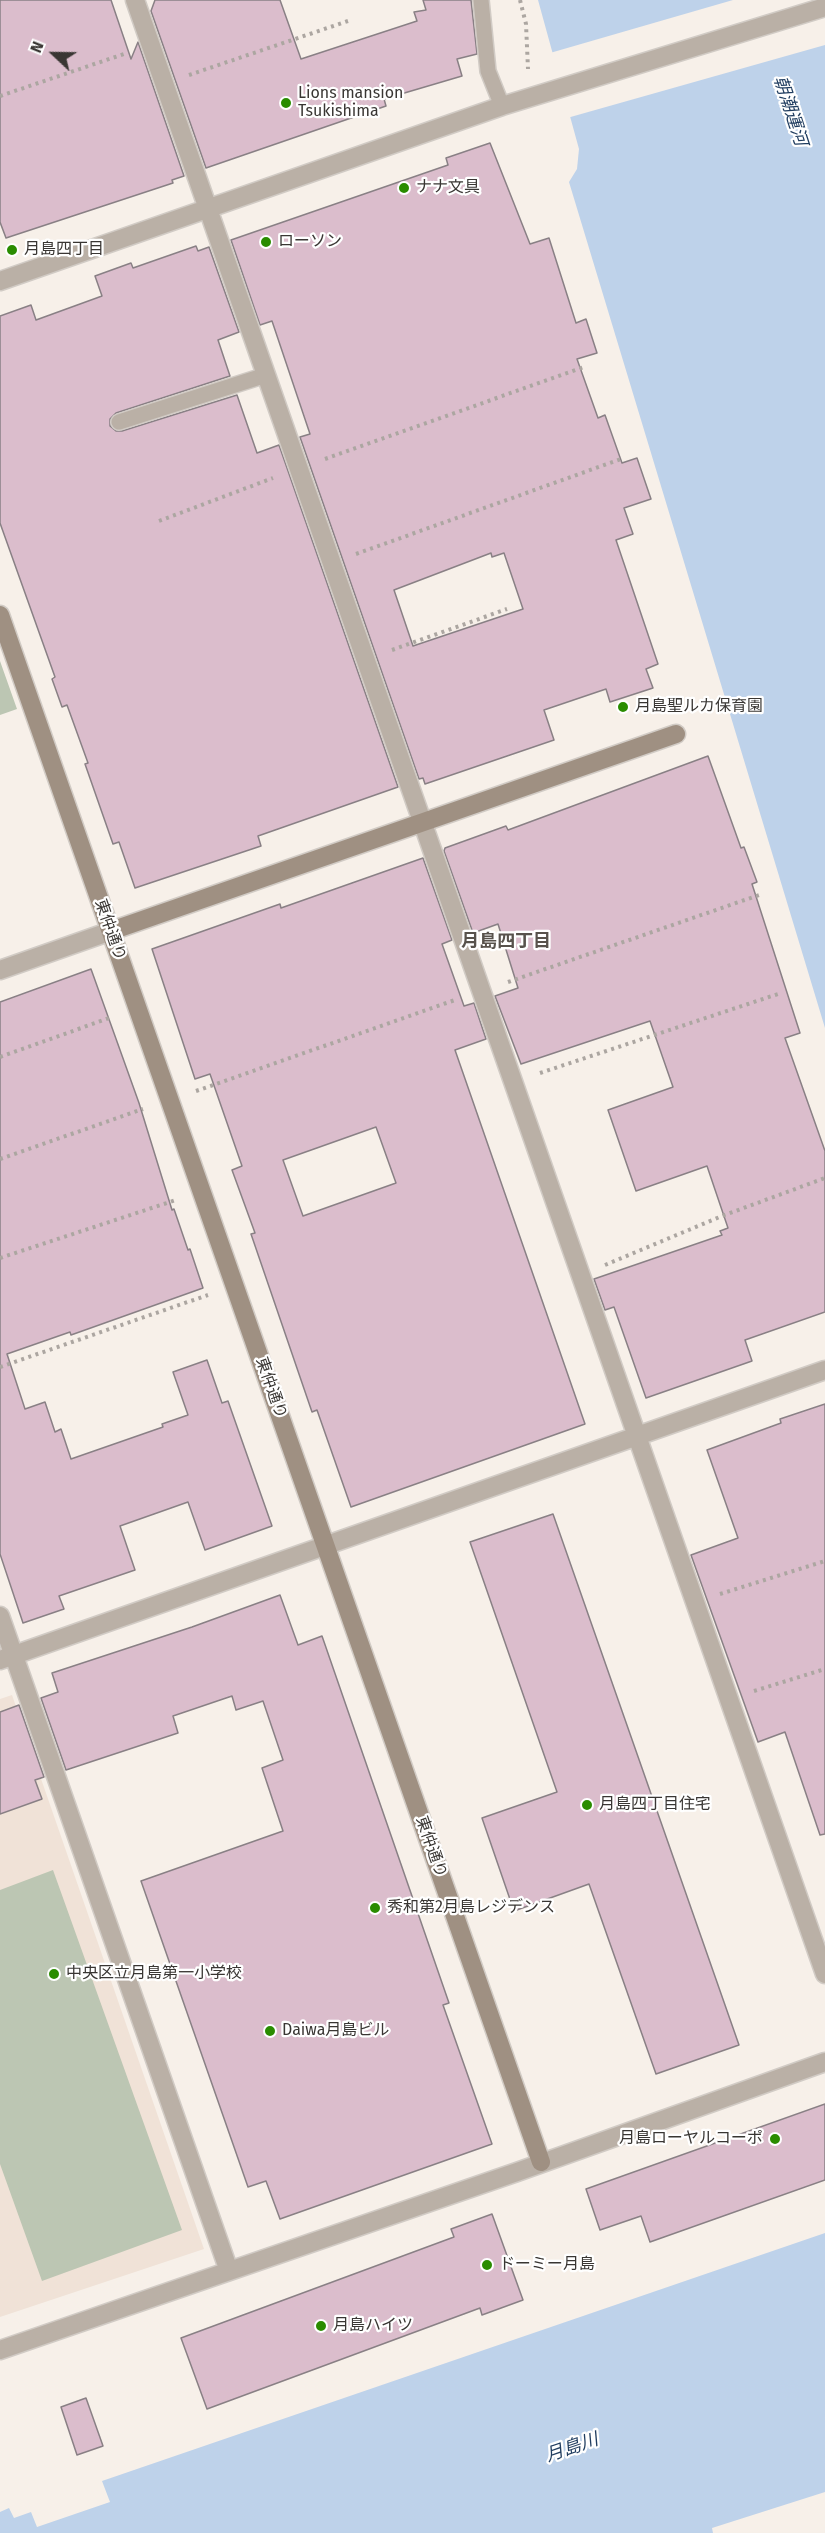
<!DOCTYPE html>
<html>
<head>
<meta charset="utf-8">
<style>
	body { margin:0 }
	#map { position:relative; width:825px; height:2533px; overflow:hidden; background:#f7f0e9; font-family:"Fira Sans",sans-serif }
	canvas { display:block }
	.north { position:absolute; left:24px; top:24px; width:60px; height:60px; -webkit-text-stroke:4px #fff; paint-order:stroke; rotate:292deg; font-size:16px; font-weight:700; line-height:24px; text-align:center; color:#393633 }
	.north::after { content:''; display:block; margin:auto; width:21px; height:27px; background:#393633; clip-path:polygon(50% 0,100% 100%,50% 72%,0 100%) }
</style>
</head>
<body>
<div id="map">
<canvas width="825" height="2533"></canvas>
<div class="north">N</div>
</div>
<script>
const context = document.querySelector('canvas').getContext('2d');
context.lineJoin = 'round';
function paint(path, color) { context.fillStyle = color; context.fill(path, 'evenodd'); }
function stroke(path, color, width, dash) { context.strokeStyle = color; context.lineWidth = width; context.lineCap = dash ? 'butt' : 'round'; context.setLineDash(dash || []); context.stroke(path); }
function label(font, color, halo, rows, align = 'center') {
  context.font = font + ' "Fira Sans","Noto Sans JP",sans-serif'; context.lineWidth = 4.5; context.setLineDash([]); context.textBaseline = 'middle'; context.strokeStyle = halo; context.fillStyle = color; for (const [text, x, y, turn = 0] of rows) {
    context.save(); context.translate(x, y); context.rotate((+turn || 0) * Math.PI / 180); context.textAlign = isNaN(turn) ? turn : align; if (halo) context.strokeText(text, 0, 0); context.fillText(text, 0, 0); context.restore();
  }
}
paint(new Path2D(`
	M12 1695 204 2249 0 2317V1699Z`), '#f0e2d7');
paint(new Path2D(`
	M0 661 17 709 0 715Z
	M53 1870 182 2230 42 2281 0 2164V1890Z`), '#bcc6b3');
paint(new Path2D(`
	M538 0H825V1028L569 182 577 169 579 149Z
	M825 2233V2492L712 2528 713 2533H0V2512L9 2508 14 2518 31 2512 37 2527 110 2502 102 2481Z`), '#bed2ea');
paint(new Path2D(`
	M733 0H825V45L567 118 550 53Z`), '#f7f0e9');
const building = new Path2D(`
	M0 0H111L131 59 138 42 184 176 172 180 173 183 6 238 0 222Z
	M155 0H280L301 59 417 21 414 12 426 10 423 0H471L477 54 457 59 462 76 384 99 386 106 206 168 151 11Z
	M490 143 530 244 549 238 576 323 586 319 597 353 577 359 598 418 605 415 622 463 637 458 651 499 624 508 633 534 616 540 658 664 646 669 653 688 610 702 606 689 544 710 554 740 425 784 423 778 419 779 300 437 310 434 272 321 260 325 231 240 448 165 446 158ZM491 553 492 557 504 553 523 609 413 646 394 590Z
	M196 246 198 251 209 247 239 332 218 340 230 376 116 413 110 419V426L116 431H122L237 395 257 453 279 445 398 787 258 836 261 846 135 888 119 842 113 844 85 764 88 763 67 705 62 707 52 679 55 677 0 523V316L31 305 36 320 102 296 95 276 131 263 133 268Z
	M708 756 741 848 744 847 757 882 752 884 800 1033 785 1038 825 1151V1312L745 1340 752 1361 646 1398 614 1307 605 1310 594 1279 722 1235 720 1231 728 1228 707 1166 636 1191 608 1110 673 1087 650 1021 521 1064 495 996 518 988 498 924 473 933 444 851 445 848 506 826 508 830Z
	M423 858 452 940 442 944 464 1006 474 1003 486 1039 455 1050 585 1424 351 1507 317 1410 312 1412 251 1234 255 1233 232 1170 242 1166 210 1074 195 1079 152 949 280 904 281 908ZM376 1127 396 1183 303 1216 283 1160Z
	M91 969 139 1103 172 1210 174 1209 188 1250 190 1249 203 1288 71 1335 70 1332 7 1354 25 1409 45 1402 55 1432 61 1429 71 1459 163 1427 162 1424 188 1415 173 1372 207 1360 222 1403 228 1401 272 1526 205 1550 188 1502 120 1526 135 1570 59 1596 64 1609 23 1623 0 1554V1002Z
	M825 1404V1834L820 1835 785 1732 758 1742 691 1555 738 1538 707 1450 781 1423 780 1419Z
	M553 1514 739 2045 656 2074 589 1884 514 1911 482 1818 557 1792 470 1542Z
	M280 1595 298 1645 322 1636 449 2003 443 2005 492 2144 280 2219 266 2181 248 2187 141 1881 283 1831 262 1768 283 1760 263 1701 236 1710 232 1696 173 1716 178 1733 66 1770 41 1698 58 1692 52 1673 192 1627Z
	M19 1705 44 1777 35 1780 42 1799 0 1814V1712Z
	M825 2104V2180L650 2242 641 2216 600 2230 586 2189Z
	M492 2214 523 2300 482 2315 480 2308 207 2409 181 2338 454 2237 451 2229Z
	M86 2398 103 2446 77 2455 61 2407Z`);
paint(building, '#dbbdcc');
stroke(building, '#898085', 1.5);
const lane = new Path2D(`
	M481 0 488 71 502 106
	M119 422 266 375`);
const street = new Path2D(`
	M135 0 825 1974
	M0 281 502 106 825 7
	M0 970 111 931
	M0 1616 229 2271
	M0 1660 825 1370
	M0 2350 517 2172 825 2062`);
const secondary = new Path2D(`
	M0 615 541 2162
	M111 931 676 734`);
stroke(lane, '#d1cbc5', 18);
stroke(street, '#d1cbc5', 21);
stroke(secondary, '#d1cbc5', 21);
stroke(new Path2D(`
	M520 0 526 24 528 69
	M189 75 348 21
	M0 96 124 54
	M325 459 584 367
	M159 521 273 478
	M356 554 621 459
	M392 650 507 609
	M508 982 762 894
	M0 1057 112 1017
	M540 1073 781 993
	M196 1091 455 1000
	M0 1159 143 1109
	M0 1258 176 1200
	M605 1265 722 1216 825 1178
	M0 1367 208 1295
	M720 1594 825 1561
	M754 1691 825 1669`), '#aca6a1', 4, [3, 4.5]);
stroke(lane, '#bab0a6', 15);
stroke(street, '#bab0a6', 18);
stroke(secondary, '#9f9082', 18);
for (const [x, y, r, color] of [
	[286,103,6,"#2a8c00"],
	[404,188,6,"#2a8c00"],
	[266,242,6,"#2a8c00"],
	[12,250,6,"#2a8c00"],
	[623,707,6,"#2a8c00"],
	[587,1805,6,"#2a8c00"],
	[375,1908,6,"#2a8c00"],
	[54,1974,6,"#2a8c00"],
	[270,2031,6,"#2a8c00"],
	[775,2139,6,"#2a8c00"],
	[487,2265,6,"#2a8c00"],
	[321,2326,6,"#2a8c00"]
]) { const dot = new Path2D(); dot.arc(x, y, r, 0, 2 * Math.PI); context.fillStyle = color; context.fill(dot); stroke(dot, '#fff', 2); }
label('16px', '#393633', '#fff', [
	["Lions mansion",298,94],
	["Tsukishima",298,112],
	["ナナ文具",416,188],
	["ローソン",278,242],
	["月島四丁目",24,250],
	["月島聖ルカ保育園",635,707],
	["月島四丁目住宅",599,1805],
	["秀和第2月島レジデンス",387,1908],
	["中央区立月島第一小学校",66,1974],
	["Daiwa月島ビル",282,2031],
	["月島ローヤルコーポ",763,2139,"right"],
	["ドーミー月島",499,2265],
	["月島ハイツ",333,2326]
], 'left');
label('16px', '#393633', '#fff', [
	["東仲通り",110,930,71],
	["東仲通り",271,1388,71],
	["東仲通り",431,1847,71]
]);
label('italic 18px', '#1f3c5f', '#fff', [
	["朝潮運河",790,111,72],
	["月島川",572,2448,-19]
]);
label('bold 18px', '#58524c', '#fff', [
	["月島四丁目",506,942]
]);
</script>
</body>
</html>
